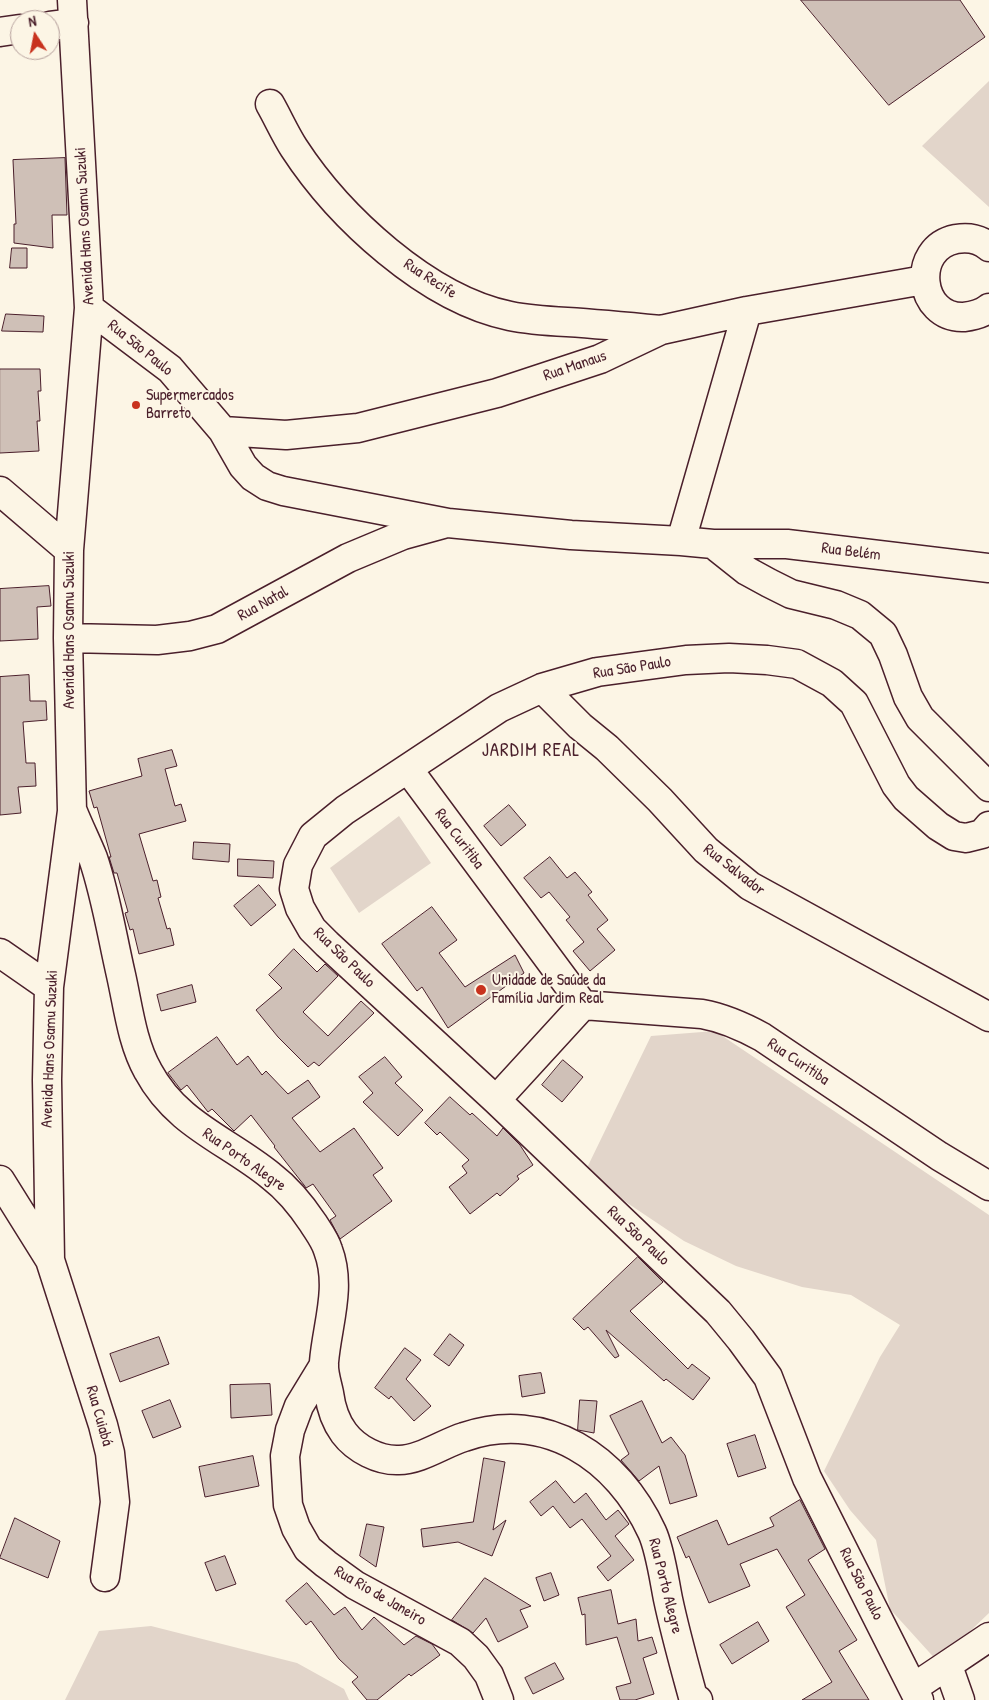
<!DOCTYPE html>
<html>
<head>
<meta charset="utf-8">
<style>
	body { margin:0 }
	#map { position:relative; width:989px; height:1700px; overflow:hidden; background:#fcf5e5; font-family:"Patrick Hand",sans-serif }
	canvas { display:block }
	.north { position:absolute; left:10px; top:10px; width:50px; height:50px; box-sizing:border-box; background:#fcf5e5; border:1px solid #b59f9b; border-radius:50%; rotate:349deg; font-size:14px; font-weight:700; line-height:20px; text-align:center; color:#4a1f2b }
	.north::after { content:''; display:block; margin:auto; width:18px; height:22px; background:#c8321e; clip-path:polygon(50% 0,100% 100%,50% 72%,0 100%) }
</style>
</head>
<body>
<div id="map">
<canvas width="989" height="1700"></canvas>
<div class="north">N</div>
</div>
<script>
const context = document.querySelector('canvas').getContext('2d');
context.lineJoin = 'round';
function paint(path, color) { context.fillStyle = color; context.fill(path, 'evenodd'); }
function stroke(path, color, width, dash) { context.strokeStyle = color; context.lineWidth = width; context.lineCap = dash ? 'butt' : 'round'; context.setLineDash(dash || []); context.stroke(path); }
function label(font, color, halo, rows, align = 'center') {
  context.font = font + ' "Patrick Hand",sans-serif'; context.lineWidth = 4; context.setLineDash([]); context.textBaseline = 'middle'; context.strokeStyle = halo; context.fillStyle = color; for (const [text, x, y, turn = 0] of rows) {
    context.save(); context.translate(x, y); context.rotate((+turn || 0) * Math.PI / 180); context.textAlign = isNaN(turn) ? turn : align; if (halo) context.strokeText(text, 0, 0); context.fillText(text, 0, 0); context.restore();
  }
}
paint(new Path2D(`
	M989 81V207L922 146Z
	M399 816 431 863 359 913 330 868Z
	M715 1031 989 1215V1613L938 1662 890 1609 876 1540 850 1510 824 1471 880 1357 900 1325 851 1295 802 1287 736 1266 684 1241 584 1174 651 1036Z
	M151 1626 297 1663 344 1689 349 1700H65L99 1631Z`), '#e2d5ca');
const building = new Path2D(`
	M801 0H960L985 37 889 105Z
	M65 158 67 215H52L53 248 14 243V224H16L13 160Z
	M12 248H27V268H10Z
	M6 314 44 316 43 332 2 331Z
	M0 369H40L41 391H38L40 421H37L39 451 0 453Z
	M49 586 51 606 37 607 38 639 0 641V589Z
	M29 675 30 701H46L47 720 23 722 26 763H35L36 786 18 787 21 813 0 815V677Z
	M172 750 177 766 165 769 175 806 181 804 186 821 139 834 153 881 157 880 161 897 158 898 167 929 170 928 174 945 139 954 133 929 130 930 125 913 128 912 117 873H114L109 857H111L97 807 94 808 89 791 142 776 138 759Z
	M509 805 526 825 501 846 484 826Z
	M194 842 230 844 229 862 193 859Z
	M550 857 567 878 575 872 592 892 588 895 608 920 597 929 615 950 590 971 573 951 584 942 566 920 570 917 549 892 541 898 524 878Z
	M238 859 274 861 273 878 238 876Z
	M259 885 276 905 251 926 234 906Z
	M432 907 457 940 439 953 465 987 515 955 524 973 448 1028 422 987 417 991 382 944Z
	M294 949 317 972 325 964 338 976 303 1012 328 1036 361 1001 374 1013 319 1066 314 1062 308 1067 278 1037 256 1010 282 988 269 975Z
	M192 985 196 1002 161 1011 157 995Z
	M217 1037 237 1065 248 1056 262 1075 266 1071 288 1094 308 1080 320 1097 292 1118 320 1152 354 1128 383 1168 373 1175 392 1201 340 1239 330 1220 336 1216 313 1184 306 1188 304 1185 274 1147 275 1146 251 1115 234 1131 212 1109 208 1112 187 1085 181 1090 168 1073Z
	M385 1057 402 1077 395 1083 423 1110 398 1136 363 1102 373 1093 359 1077Z
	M563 1060 583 1077 562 1102 542 1085Z
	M450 1097 470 1115 472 1113 497 1136 503 1128 520 1145 533 1165 517 1176 519 1179 500 1196 497 1193 470 1214 449 1187 467 1173 462 1166 469 1160 440 1132 437 1135 425 1123Z
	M638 1257 663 1282 630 1311 688 1369 692 1364 710 1378 693 1400 666 1379 664 1381 606 1330 619 1356 615 1358 588 1327 584 1330 573 1319Z
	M450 1334 464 1345 449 1366 434 1355Z
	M159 1337 169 1364 120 1382 110 1354Z
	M405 1348 421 1360 406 1379 431 1406 414 1421 391 1396 389 1399 375 1388Z
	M541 1373 545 1393 522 1397 519 1376Z
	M270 1384 272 1415 231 1418 230 1385Z
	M170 1400 181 1427 153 1438 142 1411Z
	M580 1400 597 1401 594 1433 578 1430Z
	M642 1401 662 1443 671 1437 685 1455 697 1496 670 1504 659 1466 639 1481 621 1460 629 1454 610 1416Z
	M755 1435 766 1468 738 1477 727 1444Z
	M253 1456 259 1486 205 1497 199 1467Z
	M484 1458 505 1462 493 1530 506 1520 492 1556 458 1542 423 1547 421 1529 473 1522Z
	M556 1481 574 1503 586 1493 606 1520 618 1510 629 1524 615 1536 634 1560 608 1581 597 1567 611 1556 582 1519 570 1528 553 1506 541 1516 530 1502Z
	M800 1500 825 1549 808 1560 857 1640 839 1651 869 1700H802L832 1682 786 1607 805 1595 777 1549 740 1564 750 1586 709 1603 689 1556 686 1558 677 1537 717 1520 728 1545 774 1526 770 1518Z
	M15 1518 60 1541 48 1578 0 1558Z
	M367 1524 384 1527 376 1567 360 1556Z
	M225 1556 236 1584 216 1591 205 1563Z
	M551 1573 559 1595 544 1601 536 1578Z
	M485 1578 531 1606 520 1610 528 1627 498 1642 486 1618 473 1633 452 1620Z
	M307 1583 334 1615 345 1607 362 1630 374 1617 404 1645 416 1636 432 1644 440 1655 411 1676 409 1674 377 1700H367L352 1682 358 1677 339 1659 311 1621 306 1625 286 1601Z
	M611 1590 618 1624 636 1619 638 1641 652 1637 657 1653 643 1658 654 1694 635 1700H620L616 1687 631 1683 617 1637 586 1645 585 1614 582 1615 578 1598Z
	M758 1622 769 1641 732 1664 720 1645Z
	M555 1663 564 1679 533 1694 525 1678Z`);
paint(building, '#cfc0b7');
stroke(building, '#4a1f2b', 1);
const minor = new Path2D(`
	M50 26 74 23
	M0 32 20 29
	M270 104C278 118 285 134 294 148 339 217 427 299 510 316 529 320 548 321 567 322 598 324 630 327 661 330
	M989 247C980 239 968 237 956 239 910 248 918 319 964 317 973 316 982 314 989 308
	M89 308 170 369 223 431 243 466 253 477 267 486 283 491 448 523 571 535 681 541 713 544H787L989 568
	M223 431 286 435 358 428 497 393 600 359 661 330 747 311 924 280
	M0 491 69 550
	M681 541 747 311
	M713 544 747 571 769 583 791 594 836 605 860 615 883 634 893 655 908 697 920 718 989 787
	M68 638 157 640 190 636 217 629 348 558 403 535 443 524
	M542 688 580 726 607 748 660 800 706 850 750 886 989 1017
	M408 769 583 1005 702 1014C724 1018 742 1026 762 1037L939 1156 989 1186
	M73 812C79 827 87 843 93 858 106 896 112 936 121 975 128 1006 132 1043 148 1071 177 1125 227 1140 271 1176 288 1189 301 1205 313 1223 318 1231 325 1240 328 1250 342 1287 327 1325 324 1362 323 1372 327 1383 329 1393 331 1408 335 1421 344 1433 356 1449 379 1461 399 1460 420 1460 444 1443 464 1437 546 1409 618 1458 652 1532 660 1549 664 1579 668 1599 675 1632 684 1664 693 1697L698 1700
	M0 953 49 987
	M496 1100 583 1005
	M0 1180 50 1260 103 1425 110 1453 115 1502 105 1577
	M50 1260 47 1080 49 987 72 811 68 638 69 550 89 308 72 0
	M324 1365 299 1406 290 1430 285 1456 288 1505 296 1528 308 1549 326 1564 355 1585 460 1642 476 1657 489 1675 499 1700
	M948 1666 960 1700
	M913 1688 989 1637
	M919 1700 807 1478 768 1377 741 1340 718 1312 496 1100 327 944 312 929 300 908 294 889 298 865 313 836 345 810 499 708 542 688 597 672 686 660 729 658 767 660 797 664 832 683 854 703 896 785 906 798 938 826 954 836 966 838 982 834 989 826`);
stroke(minor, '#4a1f2b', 31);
stroke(minor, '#fcf5e5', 28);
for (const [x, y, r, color] of [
	[136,405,5,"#c8321e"],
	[481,990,6,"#c8321e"]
]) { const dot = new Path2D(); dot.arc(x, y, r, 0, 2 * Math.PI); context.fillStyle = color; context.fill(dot); stroke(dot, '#fcf5e5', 2); }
label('16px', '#4a1f2b', '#fcf5e5', [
	["Avenida Hans Osamu Suzuki",85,226,-93],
	["Rua Recife",430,279,33],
	["Rua São Paulo",140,348,39],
	["Rua Manaus",575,366,-19],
	["Rua Belém",851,552,7],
	["Rua Natal",263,604,-29],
	["Avenida Hans Osamu Suzuki",70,630,-90],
	["Rua São Paulo",632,668,-9],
	["Rua Curitiba",459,839,53],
	["Rua Salvador",734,870,38],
	["Rua São Paulo",344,958,44],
	["Avenida Hans Osamu Suzuki",50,1049,-88],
	["Rua Curitiba",798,1062,34],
	["Rua Porto Alegre",244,1160,35],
	["Rua São Paulo",638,1236,43],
	["Rua Cuiabá",99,1416,74],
	["Rua São Paulo",861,1584,63],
	["Rua Porto Alegre",665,1586,76],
	["Rua Rio de Janeiro",380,1596,30]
]);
label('16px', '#4a1f2b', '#fcf5e5', [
	["Supermercados",146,396],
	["Barreto",146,414],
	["Unidade de Saúde da",492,981],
	["Família Jardim Real",492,999]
], 'left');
context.letterSpacing = '1px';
label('19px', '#4a1f2b', '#fcf5e5', [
	["JARDIM REAL",531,751]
]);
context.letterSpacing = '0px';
</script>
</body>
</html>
